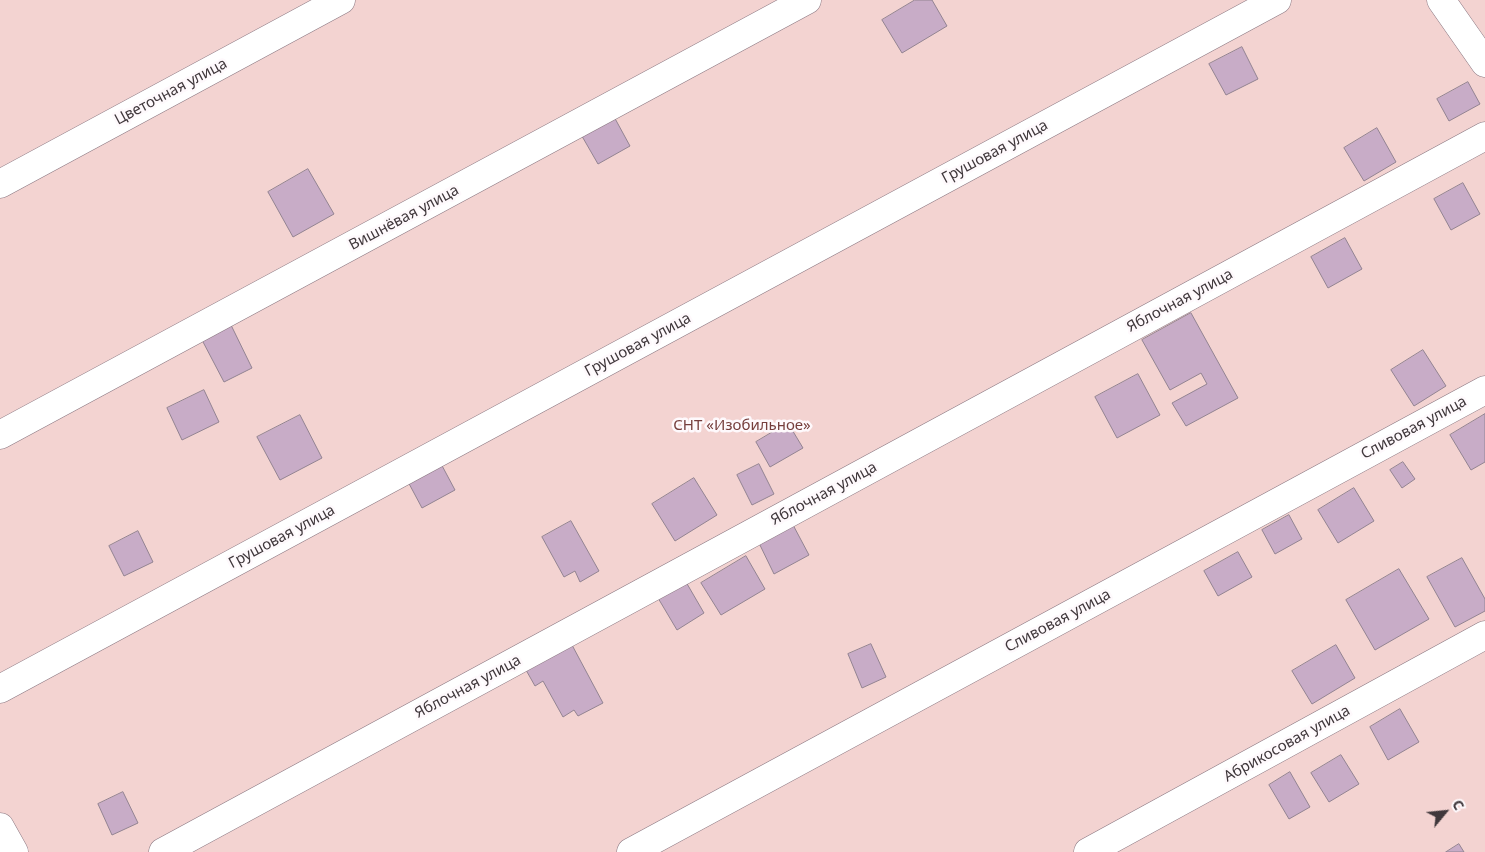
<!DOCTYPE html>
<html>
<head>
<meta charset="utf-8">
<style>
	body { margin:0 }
	#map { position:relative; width:1485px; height:852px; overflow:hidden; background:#fce7f2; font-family:"Noto Sans",sans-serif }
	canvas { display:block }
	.north { position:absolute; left:1420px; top:787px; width:50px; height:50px; -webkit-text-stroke:4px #fef9fc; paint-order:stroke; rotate:62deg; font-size:14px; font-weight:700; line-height:20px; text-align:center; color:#40383c }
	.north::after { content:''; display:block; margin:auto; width:18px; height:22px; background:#40383c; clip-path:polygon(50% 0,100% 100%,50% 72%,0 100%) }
</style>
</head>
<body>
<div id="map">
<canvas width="1485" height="852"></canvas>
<div class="north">С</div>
</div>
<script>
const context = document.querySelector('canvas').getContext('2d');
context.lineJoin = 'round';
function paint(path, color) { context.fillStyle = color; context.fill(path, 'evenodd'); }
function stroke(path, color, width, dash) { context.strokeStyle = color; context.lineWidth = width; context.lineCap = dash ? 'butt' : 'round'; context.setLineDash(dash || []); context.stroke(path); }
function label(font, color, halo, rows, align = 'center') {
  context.font = font + ' "Noto Sans",sans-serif'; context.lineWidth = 5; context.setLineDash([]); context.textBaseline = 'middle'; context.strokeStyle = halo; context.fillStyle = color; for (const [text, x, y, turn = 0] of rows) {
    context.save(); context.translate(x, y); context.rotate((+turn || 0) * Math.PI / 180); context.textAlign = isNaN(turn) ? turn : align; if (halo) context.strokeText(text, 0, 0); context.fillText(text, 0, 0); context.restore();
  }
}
paint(new Path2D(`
	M0 0H1485V852H0Z`), '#f3d3d1');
const building = new Path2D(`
	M915 0H932L947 26 902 53 882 20Z
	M1242 47 1258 79 1226 95 1209 64Z
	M1468 82 1480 104 1449 121 1437 99Z
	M612 113 630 146 598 164 579 131Z
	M1377 128 1396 162 1364 181 1344 148Z
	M308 169 334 214 293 237 268 192Z
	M1463 183 1480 214 1451 230 1434 199Z
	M1345 238 1362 269 1328 288 1311 257Z
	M1191 313 1238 398 1186 426 1172 403 1207 384 1201 373 1170 390 1142 340Z
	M231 325 252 368 224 382 202 340Z
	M1423 350 1446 386 1414 406 1391 370Z
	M1138 374 1160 415 1117 438 1095 397Z
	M204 390 219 422 182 440 167 408Z
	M1485 414V462L1471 470 1450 435Z
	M300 415 322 458 280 480 257 437Z
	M788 423 803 448 770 467 756 442Z
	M439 460 455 490 422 508 406 478Z
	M1403 462 1415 479 1402 488 1390 470Z
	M759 464 774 494 752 505 737 475Z
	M694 478 717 515 675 541 652 504Z
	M1354 488 1374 521 1338 543 1318 510Z
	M1289 515 1302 539 1275 554 1262 530Z
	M571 521 599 571 580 582 575 571 564 577 542 537Z
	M792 523 809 555 774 574 758 541Z
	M138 531 153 562 124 576 109 546Z
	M1238 552 1252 577 1218 596 1204 571Z
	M746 556 765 589 721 615 701 583Z
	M1462 558 1485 599V611L1455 627 1427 577Z
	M1399 569 1429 619 1375 650 1346 600Z
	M686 582 704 613 677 630 658 598Z
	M871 644 886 677 862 688 848 654Z
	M572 645 603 703 578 716 574 710 563 717 543 681 535 686 526 670Z
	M1336 645 1355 678 1312 704 1292 671Z
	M1400 709 1419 742 1388 760 1370 727Z
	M1341 755 1359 784 1329 802 1311 773Z
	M1290 772 1310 807 1289 819 1269 785Z
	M123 792 138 823 112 835 98 804Z
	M1459 844 1464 852H1446Z`);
paint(building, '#c8acc7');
stroke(building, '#938492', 1);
const minor = new Path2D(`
	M1441 0 1485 63
	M0 184 341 0
	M0 435 807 0
	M0 689 1277 0
	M0 827 14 852
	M163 852 1485 136
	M631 852 1485 390
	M1088 852 1485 635`);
stroke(minor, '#8a7781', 29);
stroke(minor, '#fff', 28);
label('15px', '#40383c', '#fef9fc', [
	["Цветочная улица",171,92,-28],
	["Грушовая улица",995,152,-28],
	["Вишнёвая улица",404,218,-28],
	["Яблочная улица",1180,301,-28],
	["Грушовая улица",638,345,-28],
	["Сливовая улица",1414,428,-28],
	["Яблочная улица",824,494,-28],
	["Грушовая улица",282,537,-28],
	["Сливовая улица",1058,621,-28],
	["Яблочная улица",468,687,-28],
	["Абрикосовая улица",1287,744,-29]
]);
label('15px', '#763e3c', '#fef9fc', [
	["СНТ «Изобильное»",742,426]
]);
</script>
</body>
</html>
